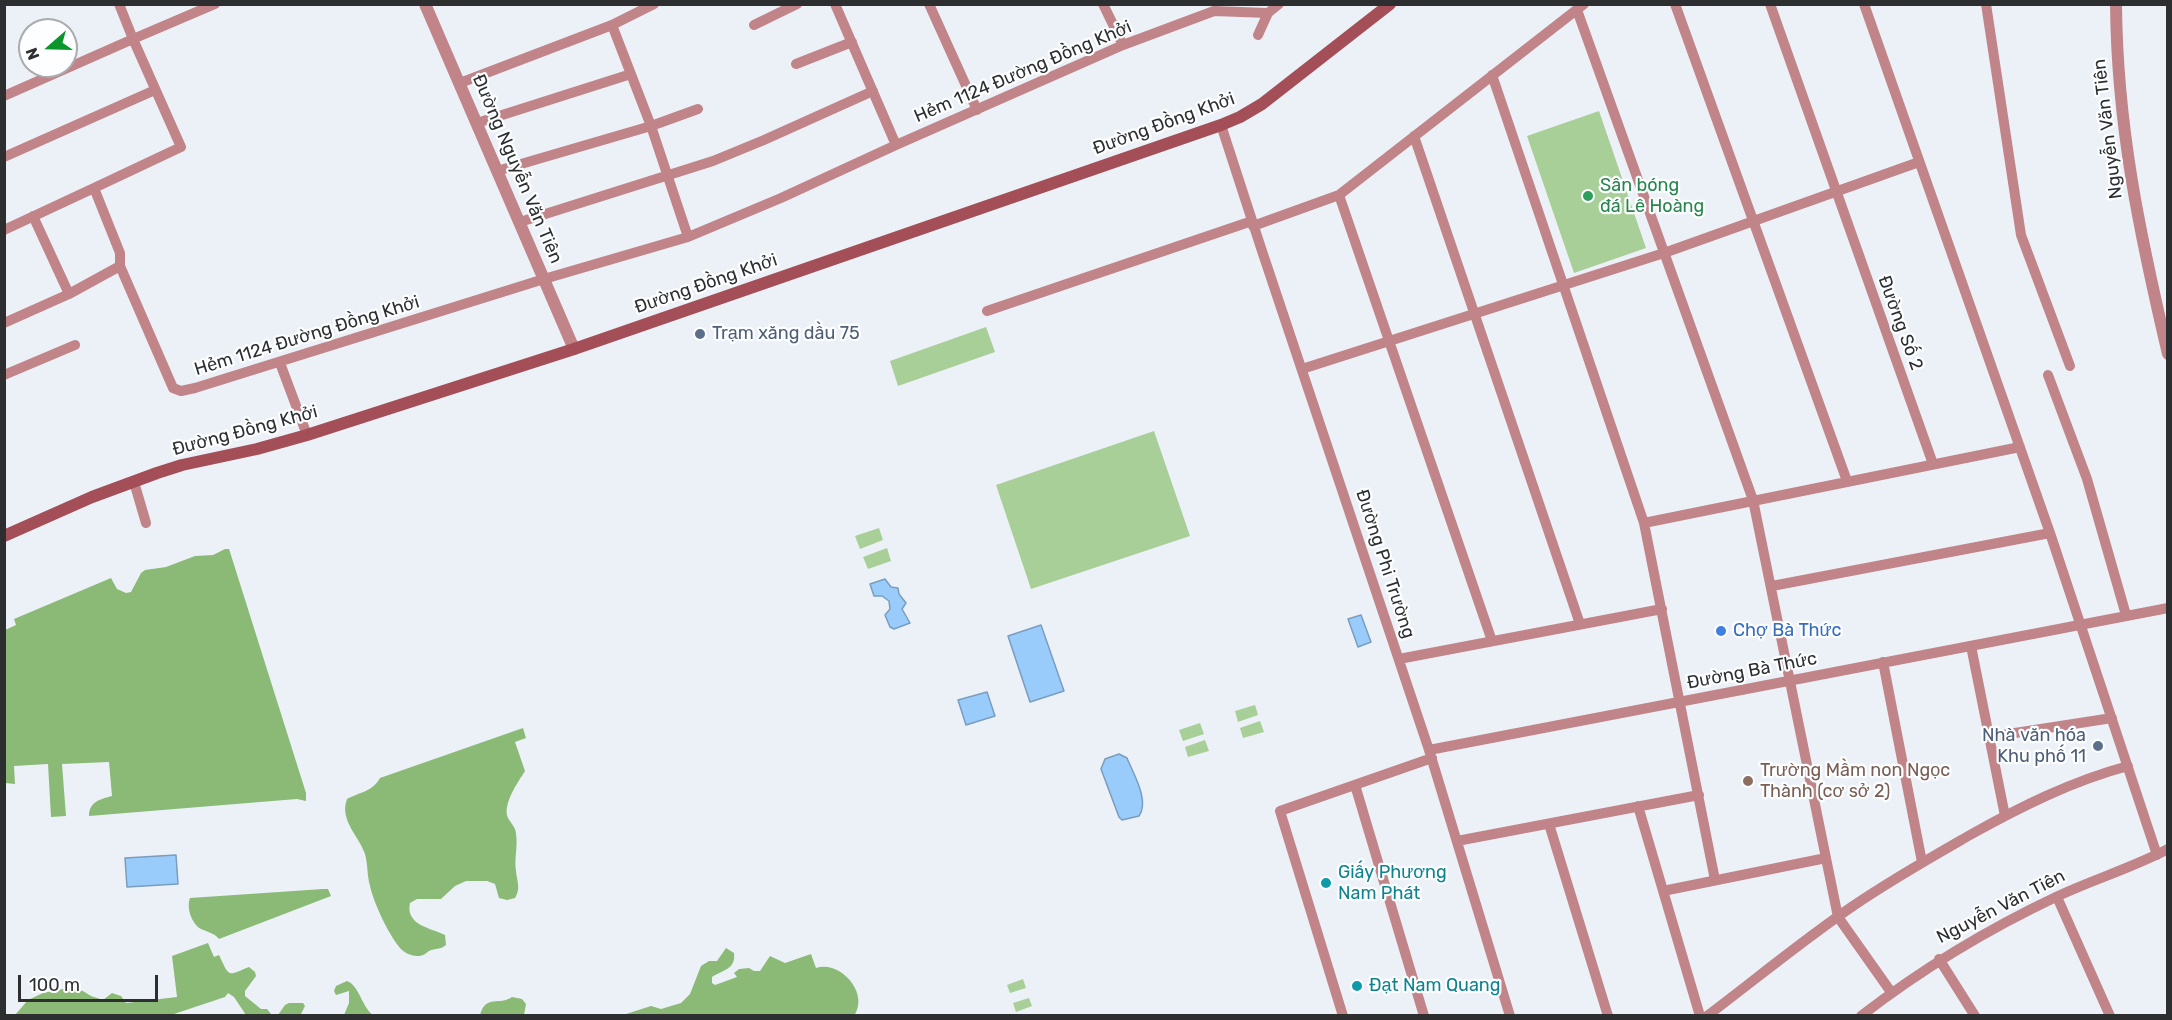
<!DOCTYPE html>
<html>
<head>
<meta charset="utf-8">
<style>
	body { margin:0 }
	#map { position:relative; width:2172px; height:1020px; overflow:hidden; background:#ecf1f8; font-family:Rubik,sans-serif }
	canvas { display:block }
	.frame { position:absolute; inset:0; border:6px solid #2c2e30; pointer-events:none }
	.north { position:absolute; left:18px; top:18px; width:60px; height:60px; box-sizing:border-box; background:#fdfeff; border:2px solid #a9abac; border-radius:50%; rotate:250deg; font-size:16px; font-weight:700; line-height:24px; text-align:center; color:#2c2e30 }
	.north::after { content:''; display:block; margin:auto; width:21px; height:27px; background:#0a962b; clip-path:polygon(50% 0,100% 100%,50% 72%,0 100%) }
	.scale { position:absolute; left:18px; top:975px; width:140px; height:27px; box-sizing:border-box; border:3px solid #2c2e30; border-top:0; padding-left:8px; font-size:18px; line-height:21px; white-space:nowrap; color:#2c2e30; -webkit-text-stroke:4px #fdfeff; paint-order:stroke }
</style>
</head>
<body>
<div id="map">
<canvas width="2172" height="1020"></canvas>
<div class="frame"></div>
<div class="north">N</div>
<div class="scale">100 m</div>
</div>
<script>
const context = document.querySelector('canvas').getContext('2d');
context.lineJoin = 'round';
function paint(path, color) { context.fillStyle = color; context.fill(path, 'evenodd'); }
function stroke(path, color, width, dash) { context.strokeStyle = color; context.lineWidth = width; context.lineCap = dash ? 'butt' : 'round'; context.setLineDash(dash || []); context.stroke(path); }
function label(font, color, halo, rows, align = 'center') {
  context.font = font + ' Rubik,sans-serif'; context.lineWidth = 4.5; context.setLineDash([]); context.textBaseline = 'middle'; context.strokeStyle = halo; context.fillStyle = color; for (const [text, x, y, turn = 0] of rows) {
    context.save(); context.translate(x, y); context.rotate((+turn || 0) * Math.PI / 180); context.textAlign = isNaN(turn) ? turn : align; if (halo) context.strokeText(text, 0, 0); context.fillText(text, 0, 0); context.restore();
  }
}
paint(new Path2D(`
	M1599 111 1646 248 1574 273 1527 136Z
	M986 327 995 352 898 386 890 361Z
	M1154 431 1190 536 1031 589 996 485Z
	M879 528 883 540 860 549 855 536Z
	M887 548 891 561 868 569 863 557Z
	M1255 705 1258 715 1238 722 1235 711Z
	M1260 721 1264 732 1243 738 1240 728Z
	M1200 723 1204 734 1183 741 1179 730Z
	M1205 740 1209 751 1188 757 1185 747Z
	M1023 979 1026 988 1010 993 1007 985Z
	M1029 998 1032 1006 1016 1012 1013 1003Z`), '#a8cf97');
paint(new Path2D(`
	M225 549H229L230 552 306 793V801L297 799 89 816C89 802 100 799 112 796L109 762 62 764 66 816 51 817 48 764 14 766 15 784 5 783V630L16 625 14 619 111 578 117 589 126 593 131 592 141 573 145 570 166 567 195 556 213 555Z
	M523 728 526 738 515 742 525 771C518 782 502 805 508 818 511 823 516 828 516 834 518 847 514 859 516 871 517 882 521 888 515 898L507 900 499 898 495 884 487 881H466L455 886 441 899H417L410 903C405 925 431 928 445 935L446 945C440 950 436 948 429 951 425 954 423 956 417 956 412 956 404 953 400 948 389 935 374 904 370 886 367 876 368 865 365 854 359 836 339 820 347 799 360 792 372 792 380 778Z
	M323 889H328L331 896 219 939C214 933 208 932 201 929 192 924 186 908 190 898Z
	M208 943 214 957 219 955C230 978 227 976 249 967L255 972 256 976 245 991V996L261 1009H267L272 1015H246L234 997 228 993 225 997 171 1015H15L28 1000 43 993 68 988 83 991 91 996 103 1000 112 993 121 996 126 1003 177 997 172 956Z
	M726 948 734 953C736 970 722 970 712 977V983L715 985 737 977 734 973 739 969 749 968 754 971H760L770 956 785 963 811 954 816 968C840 960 870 993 854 1016L623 1015 651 1006 661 1009 681 1003 690 994 701 966 709 961H717Z
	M347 981C359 985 362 1007 373 1015H344L349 1003V991L336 995 334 991 336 986Z
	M512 997 522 999 526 1004 524 1015H480C486 994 499 1006 512 997Z
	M289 1003H303L305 1006 301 1014 302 1015H278L285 1005Z`), '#8bba76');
const water = new Path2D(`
	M885 579 891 587 898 588 899 594 906 603 902 609 910 623 894 629 890 627 885 615 890 609 889 601 882 596H874L870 584Z
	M1361 615 1371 642 1358 647 1348 619Z
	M1041 625 1064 691 1030 702 1008 636Z
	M987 692 995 716 966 725 958 700Z
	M1119 754 1127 758C1133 773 1150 801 1139 816L1122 820 1119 817 1101 769 1105 759Z
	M176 855 178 884 127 887 125 858Z`);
paint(water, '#9accfb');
stroke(water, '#799dbe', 1.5);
stroke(new Path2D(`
	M835 4 896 145
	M929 4 977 110
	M1103 4 1123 45
	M1675 4 1847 481
	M1770 4 1933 464
	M1864 4 2050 533 2157 855
	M1986 4 2021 235 2070 366
	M1577 10 1753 500 1838 917 1891 992
	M612 25 651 126 688 237
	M754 25 797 4
	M1258 35 1268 13 1279 4
	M796 64 852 42
	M1492 75 1644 523 1715 880
	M460 83 612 25 654 4
	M4 96 133 39 119 4
	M477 123 631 74
	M1221 125 1261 248 1429 750 1510 1016
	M1414 136 1580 624
	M4 157 155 90
	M497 171 651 126 698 109
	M94 188 181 147 133 39 215 4
	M1339 195 1492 641
	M520 222 713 161 764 140 873 91
	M1253 226 1339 195 1584 4
	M4 230 94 188 120 253V266L69 294 33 216
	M120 266 173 388 181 391 195 388 544 279 688 237 781 198 896 145 1123 45 1214 11 1268 13
	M987 311 1252 221
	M4 323 69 294
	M280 363 307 435
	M1302 369 1664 253 1919 162
	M4 375 75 345
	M2048 375 2087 479 2126 615
	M134 482 146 523
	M1644 523 2020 447
	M1772 586 2050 533
	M1971 646 2005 816
	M1399 659 1662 609
	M1883 662 1922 862
	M1989 737 2112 718
	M1429 750 2168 608
	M1355 785 1424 1016
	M1638 806 1700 1016
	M1549 824 1608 1016
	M1457 841 1699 795
	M1663 891 1826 858
	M2057 897 2110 1016
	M1939 959 1975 1016
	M1343 1016 1280 811 1432 758
	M1707 1016C1756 979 1803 940 1853 906 1891 880 1930 858 1970 835 2020 807 2072 781 2128 766
	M1861 1016C1923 968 1986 930 2058 896 2094 879 2132 868 2168 849`), '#c18589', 10);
stroke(new Path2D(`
	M425 4 574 349
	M2116 4C2117 127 2140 235 2168 354`), '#c18589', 12);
stroke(new Path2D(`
	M4 536 92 497 157 473 182 465 257 449 307 435 574 349 1221 125 1240 117 1262 104 1390 4`), '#a44f58', 12);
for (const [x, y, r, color] of [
	[1588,196,6,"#2e9e5b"],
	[700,334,6,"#5c6f8a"],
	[1721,631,6,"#3f7fe0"],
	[2098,746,6,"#5c6f8a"],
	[1748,781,6,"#8d6e63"],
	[1326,883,6,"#0f9aa8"],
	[1357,986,6,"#0f9aa8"]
]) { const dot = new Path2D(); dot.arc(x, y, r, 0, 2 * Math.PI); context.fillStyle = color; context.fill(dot); stroke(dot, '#fdfeff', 2); }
label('18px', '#2c2e30', '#fdfeff', [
	["Hẻm 1124 Đường Đồng Khởi",1023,72,-23],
	["Đường Đồng Khởi",1164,124,-20],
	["Nguyễn Văn Tiên",2108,129,-97],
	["Đường Nguyễn Văn Tiên",517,169,67],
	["Đường Đồng Khởi",706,284,-19],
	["Đường Số 2",1900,323,70],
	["Hẻm 1124 Đường Đồng Khởi",307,336,-17],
	["Đường Đồng Khởi",245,431,-15],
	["Đường Phi Trường",1385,564,72],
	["Đường Bà Thức",1752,671,-11],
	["Nguyễn Văn Tiên",2001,907,-27]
]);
label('18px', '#27864d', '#fdfeff', [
	["Sân bóng",1600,186],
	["đá Lê Hoàng",1600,207]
], 'left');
label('18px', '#4e5e75', '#fdfeff', [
	["Trạm xăng dầu 75",712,334],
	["Nhà văn hóa",2086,736,"right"],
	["Khu phố 11",2086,757,"right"]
], 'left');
label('18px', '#366cbe', '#fdfeff', [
	["Chợ Bà Thức",1733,631]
], 'left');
label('18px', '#785e54', '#fdfeff', [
	["Trường Mầm non Ngọc",1760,771],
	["Thành (cơ sở 2)",1760,792]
], 'left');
label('18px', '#0d838f', '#fdfeff', [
	["Giấy Phương",1338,873],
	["Nam Phát",1338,894],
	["Đạt Nam Quang",1369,986]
], 'left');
</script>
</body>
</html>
